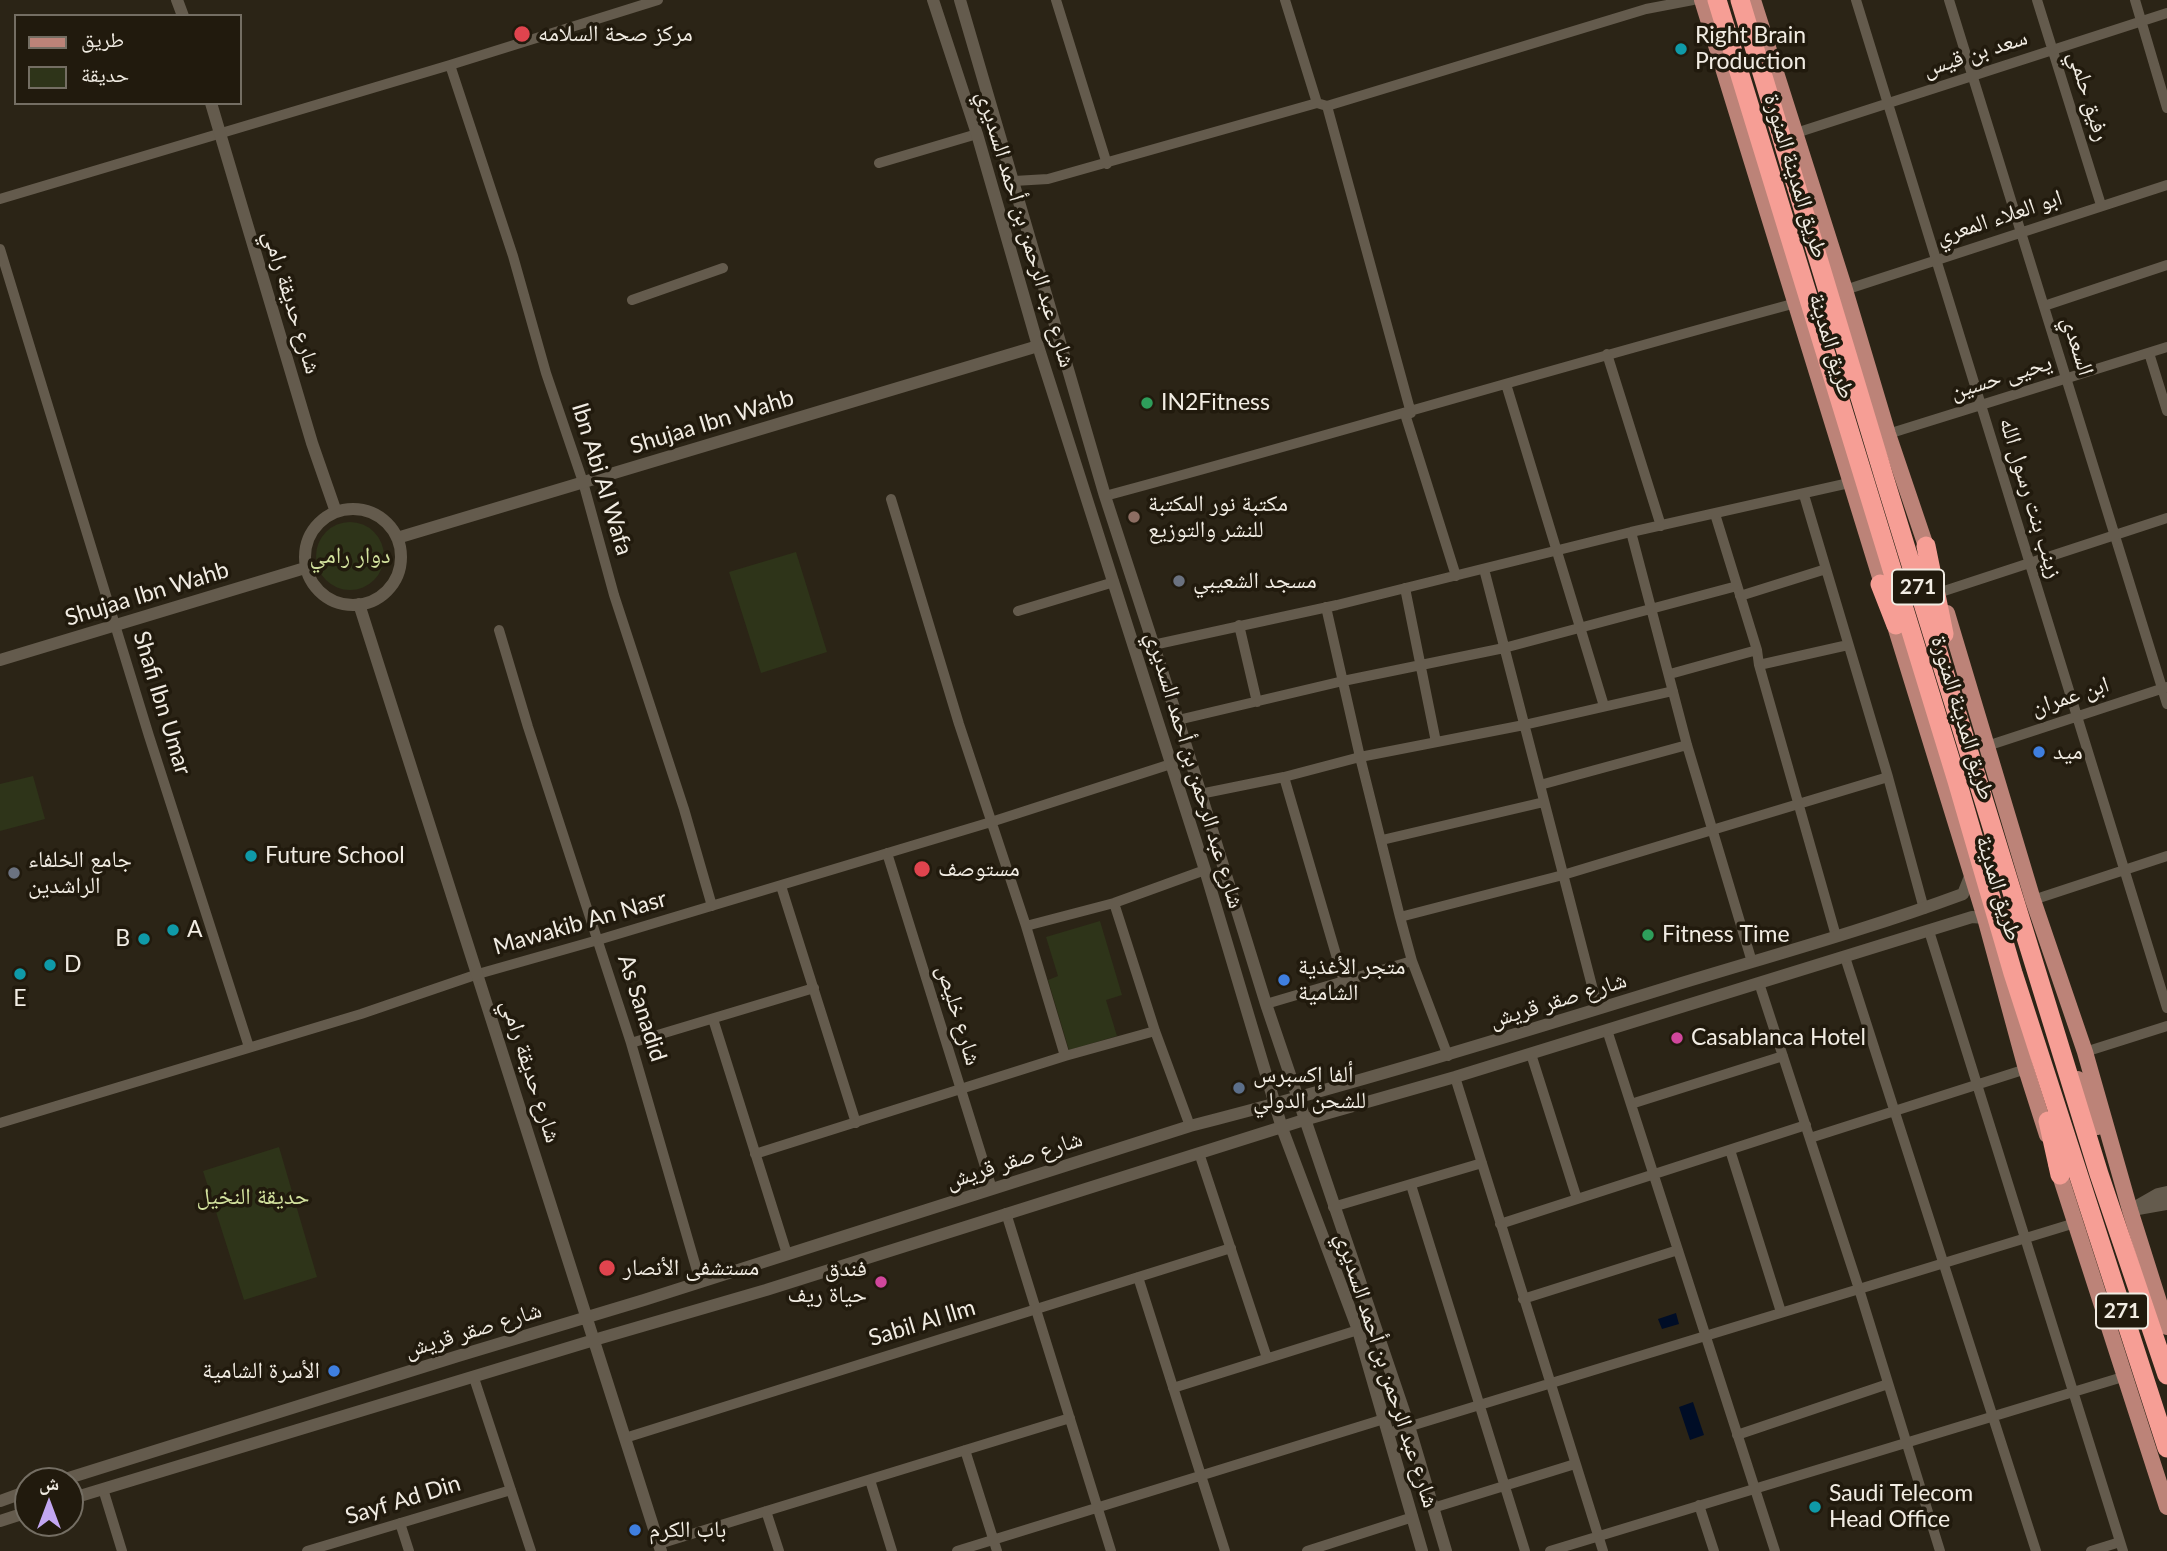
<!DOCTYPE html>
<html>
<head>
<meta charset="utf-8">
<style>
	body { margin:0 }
	#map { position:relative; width:2167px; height:1551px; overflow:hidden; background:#2b2416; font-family:Lato,"Noto Naskh Arabic",sans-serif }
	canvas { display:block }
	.legend { position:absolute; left:14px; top:14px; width:228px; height:91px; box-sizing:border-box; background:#211a0d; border:2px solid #746e63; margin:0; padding:9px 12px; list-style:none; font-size:21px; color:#f1ece3 }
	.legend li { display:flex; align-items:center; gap:14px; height:35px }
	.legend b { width:35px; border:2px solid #746e63 }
	.north { position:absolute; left:14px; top:1467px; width:70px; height:70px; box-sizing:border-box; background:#211a0d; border:2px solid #746e63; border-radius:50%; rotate:0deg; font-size:19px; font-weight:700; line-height:28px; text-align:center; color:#f1ece3 }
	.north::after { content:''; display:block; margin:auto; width:24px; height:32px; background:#c3a7f2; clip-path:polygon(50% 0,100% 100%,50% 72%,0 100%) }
</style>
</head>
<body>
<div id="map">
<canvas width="2167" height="1551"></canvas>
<ul class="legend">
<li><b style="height:9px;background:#bc8378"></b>طريق</li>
<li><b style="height:19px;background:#2e3419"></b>حديقة</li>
</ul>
<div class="north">ش</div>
</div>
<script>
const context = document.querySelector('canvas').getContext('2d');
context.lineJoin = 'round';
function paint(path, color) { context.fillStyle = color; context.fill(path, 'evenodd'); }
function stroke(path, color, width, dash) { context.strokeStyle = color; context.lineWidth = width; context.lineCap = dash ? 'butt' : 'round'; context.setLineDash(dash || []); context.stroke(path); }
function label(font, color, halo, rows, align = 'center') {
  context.font = font + ' Lato,"Noto Naskh Arabic",sans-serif'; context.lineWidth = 7; context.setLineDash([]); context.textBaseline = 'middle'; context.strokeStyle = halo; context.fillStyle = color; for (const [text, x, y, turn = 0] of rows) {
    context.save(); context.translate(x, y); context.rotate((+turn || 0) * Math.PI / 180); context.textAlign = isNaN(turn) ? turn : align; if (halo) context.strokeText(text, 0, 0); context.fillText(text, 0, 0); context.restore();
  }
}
paint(new Path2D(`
	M316 556a34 34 0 1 1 68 0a34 34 0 1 1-68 0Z
	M796 552 827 652 761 673 729 572Z
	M33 776 45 819 0 831V784Z
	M1100 921 1122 995 1106 1000 1117 1036 1069 1050 1048 980 1058 976 1046 937Z
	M279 1147 317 1277 244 1300 203 1171Z`), '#2e3419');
paint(new Path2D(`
	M1676 1313 1679 1324 1662 1329 1658 1319Z
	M1693 1402 1704 1435 1690 1440 1679 1407Z`), '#000d26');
stroke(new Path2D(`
	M1056 0 1107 164
	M1285 0 1317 103
	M1856 0 2167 1008
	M1949 0 2167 704
	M2037 0 2101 205
	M2135 0 2167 108
	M450 65 513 256 546 373 583 482 614 595 684 809 712 906
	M1327 106 1411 413
	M1796 133 2167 13
	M879 163 977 134
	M1014 181 1048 179 1317 103 1327 106 1646 9 1693 0
	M0 199 450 65 658 0
	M0 249 149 736 249 1047
	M1845 290 2167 185
	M632 300 723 268
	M2044 306 2167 265
	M2149 353 2167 411
	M1607 354 1661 526
	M1506 384 1604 706
	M1405 414 1456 576
	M1888 434 2167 347
	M1804 495 1888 777 1924 909
	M1105 496C1336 434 1565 365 1796 303
	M891 499 959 724 1026 926 1065 1056
	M1715 514 1757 650 1759 665 1836 936
	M1631 532 1687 745 1752 962
	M1484 569 1598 1009
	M1405 588 1436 742
	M1941 592 2167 518
	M1740 596 1826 569
	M1326 607 1360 757 1400 917 1412 961 1448 1056
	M1018 611 1114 582
	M1239 625 1257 702
	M499 630 528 727 631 1043 700 1281
	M1153 645 1337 605 1631 532 1849 483
	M1759 665 1848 645
	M1670 674 1757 650
	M1178 720 1343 681 1504 648 1737 586
	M1987 746 2167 687
	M1284 777 1344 982
	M1540 785 1687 745
	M1200 794 1284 777 1360 757 1524 725 1673 691
	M1382 840 1544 802
	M887 853 992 1189
	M781 886 856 1123
	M2033 900 2167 856
	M1114 903 1155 1031 1190 1126
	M1400 917 1563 875 1888 777
	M1026 926 1114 903 1205 870
	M1929 931 2123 1551
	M1845 957 2036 1551
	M1759 983 1859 1289 1940 1551
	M1266 1004 1412 961
	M713 1019 787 1254
	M1607 1030 1775 1551
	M631 1043 814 988
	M2085 1052 2167 1026
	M1531 1054 1577 1199
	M1455 1077 1603 1551
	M1631 1104 1783 1056
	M0 1123 361 1014 478 974 598 940 991 822 1171 764
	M1810 1138 2026 1069
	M1730 1150 1781 1312
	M1199 1153 1267 1358
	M755 1154 1065 1056 1155 1031
	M1411 1185 1525 1551
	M1333 1207 1482 1163
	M1006 1213 1111 1551
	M1500 1224 1806 1125
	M1138 1277 1225 1551
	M1523 1299 1678 1250
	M474 1378 531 1551
	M1173 1388 1358 1330
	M1388 1433 2075 1223
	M1737 1435 1888 1384
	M625 1438 1231 1248
	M965 1450 997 1551
	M870 1480 892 1551
	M103 1489 122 1551
	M1699 1505 1714 1551
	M1433 1508 1575 1464
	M766 1511 779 1551
	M400 1523 409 1551
	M659 1544 1070 1418
	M307 1551 511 1490
	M957 1551 1384 1419
	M1307 1551 1413 1517
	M1550 1551 2126 1376
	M2091 1551 2120 1542`), '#645b4d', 10);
stroke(new Path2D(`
	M177 0 183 16
	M933 0 977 134 1038 346 1205 870 1282 1128 1358 1330 1422 1551
	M960 0 1105 496 1178 720 1266 1004 1409 1426 1446 1551
	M211 103 312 443 336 512
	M305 557a48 48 0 1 1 96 0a48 48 0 1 1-96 0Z
	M397 538 1038 346
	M359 604 661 1551
	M0 660 305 568
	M2138 1209 2167 1204
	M2130 1210 2158 1194 2167 1192
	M59 1481 458 1356 644 1300 1190 1126C1351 1085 1510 1036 1669 987 1767 957 1866 930 1963 894L1971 874
	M70 1499 594 1340 766 1290 1304 1120 1455 1077 1972 917 1985 918
	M0 1501 28 1491
	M0 1521 28 1512`), '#645b4d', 12);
stroke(new Path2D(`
	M1702 0 1985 918 2026 1069 2047 1135
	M1753 0 1845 290 1888 434 1929 555
	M1947 613 2033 900 2085 1052 2130 1210 2167 1327
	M2078 1079 2097 1127
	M2056 1163 2167 1507`), '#bc8378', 16);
stroke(new Path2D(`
	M1717 0 1957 781 2013 973 2167 1448
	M1740 0 1884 477 2099 1174 2167 1375
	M1926 546 1944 634
	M1880 584 1896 625
	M2048 1121 2060 1175`), '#f69e95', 19);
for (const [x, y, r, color] of [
	[522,34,9,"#e0444e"],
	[1681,49,7,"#0f9aa8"],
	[1147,403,7,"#2e9e5b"],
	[1134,517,7,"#8d6e63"],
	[1179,581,7,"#6b7280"],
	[2039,752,7,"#3f7fe0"],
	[251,856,7,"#0f9aa8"],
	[922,869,9,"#e0444e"],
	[14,873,7,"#6b7280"],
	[173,930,7,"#0f9aa8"],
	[1648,935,7,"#2e9e5b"],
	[144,939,7,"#0f9aa8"],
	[50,965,7,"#0f9aa8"],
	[20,974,7,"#0f9aa8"],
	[1284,980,7,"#3f7fe0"],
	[1677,1038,7,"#d1479c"],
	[1239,1088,7,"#5c6f8a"],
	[607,1268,9,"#e0444e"],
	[881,1282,7,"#d1479c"],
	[334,1371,7,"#3f7fe0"],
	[1815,1507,7,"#0f9aa8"],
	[635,1530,7,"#3f7fe0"]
]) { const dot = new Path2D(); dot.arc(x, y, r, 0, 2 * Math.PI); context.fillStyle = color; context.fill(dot); stroke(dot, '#211a0d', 2.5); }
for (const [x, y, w] of [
	[1918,587,52],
	[2122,1311,52]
]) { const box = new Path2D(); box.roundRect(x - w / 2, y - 17.5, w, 35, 5); context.fillStyle = '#211a0d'; context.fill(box); stroke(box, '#f1ece3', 2); }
label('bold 21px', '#f1ece3', null, [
	["271",1918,587],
	["271",2122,1311]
]);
label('23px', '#f1ece3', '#211a0d', [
	["مركز صحة السلامه",538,34],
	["Right Brain",1695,36],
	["Production",1695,62],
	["IN2Fitness",1161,403],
	["مكتبة نور المكتبة",1148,504],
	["للنشر والتوزيع",1148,530],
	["مسجد الشعيبي",1193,581],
	["ميد",2053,752],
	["Future School",265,856],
	["جامع الخلفاء",28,860],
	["الراشدين",28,886],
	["مستوصف",938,869],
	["A",187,930],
	["Fitness Time",1662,935],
	["B",130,939,"right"],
	["D",64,965],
	["متجر الأغذية",1298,967],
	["الشامية",1298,993],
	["E",20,999,"center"],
	["Casablanca Hotel",1691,1038],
	["ألفا إكسبرس",1253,1075],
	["للشحن الدولي",1253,1101],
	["مستشفى الأنصار",623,1268],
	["فندق",867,1269,"right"],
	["حياة ريف",867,1295,"right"],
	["الأسرة الشامية",320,1371,"right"],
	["Saudi Telecom",1829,1494],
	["Head Office",1829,1520],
	["باب الكرم",649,1530]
], 'left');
label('23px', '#f1ece3', '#211a0d', [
	["سعد بن قيس",1975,53,-18],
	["رفيق حلمي",2089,96,73],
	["طريق المدينة المنورة",1796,176,73],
	["ابو العلاء المعري",1999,217,-18],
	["شارع عبد الرحمن بن أحمد السديري",1026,229,73],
	["شارع حديقة رامي",292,302,73],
	["طريق المدينة",1832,346,73],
	["السعدي",2078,346,73],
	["يحيى حسين",2001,377,-17],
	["Shujaa Ibn Wahb",712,422,-17],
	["Ibn Abi Al Wafa",602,479,73],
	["زينب بنت رسول الله",2031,498,73],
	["Shujaa Ibn Wahb",147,594,-17],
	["ابن عمران",2070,696,-18],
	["Shafi Ibn Umar",162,703,73],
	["طريق المدينة المنورة",1963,718,73],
	["شارع عبد الرحمن بن أحمد السديري",1195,770,73],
	["طريق المدينة",1999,888,73],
	["Mawakib An Nasr",580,923,-16],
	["شارع صقر قريش",1558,1000,-17],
	["As Sanadid",642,1008,72],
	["شارع خليص",959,1015,73],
	["شارع حديقة رامي",531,1071,72],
	["شارع صقر قريش",1014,1160,-18],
	["Sabil Al llm",922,1323,-17],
	["شارع صقر قريش",473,1330,-17],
	["شارع عبد الرحمن بن أحمد السديري",1387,1370,72],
	["Sayf Ad Din",403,1500,-17]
]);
label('23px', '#d3e29e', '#211a0d', [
	["دوار رامي",350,556],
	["حديقة النخيل",253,1197]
]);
</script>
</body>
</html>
